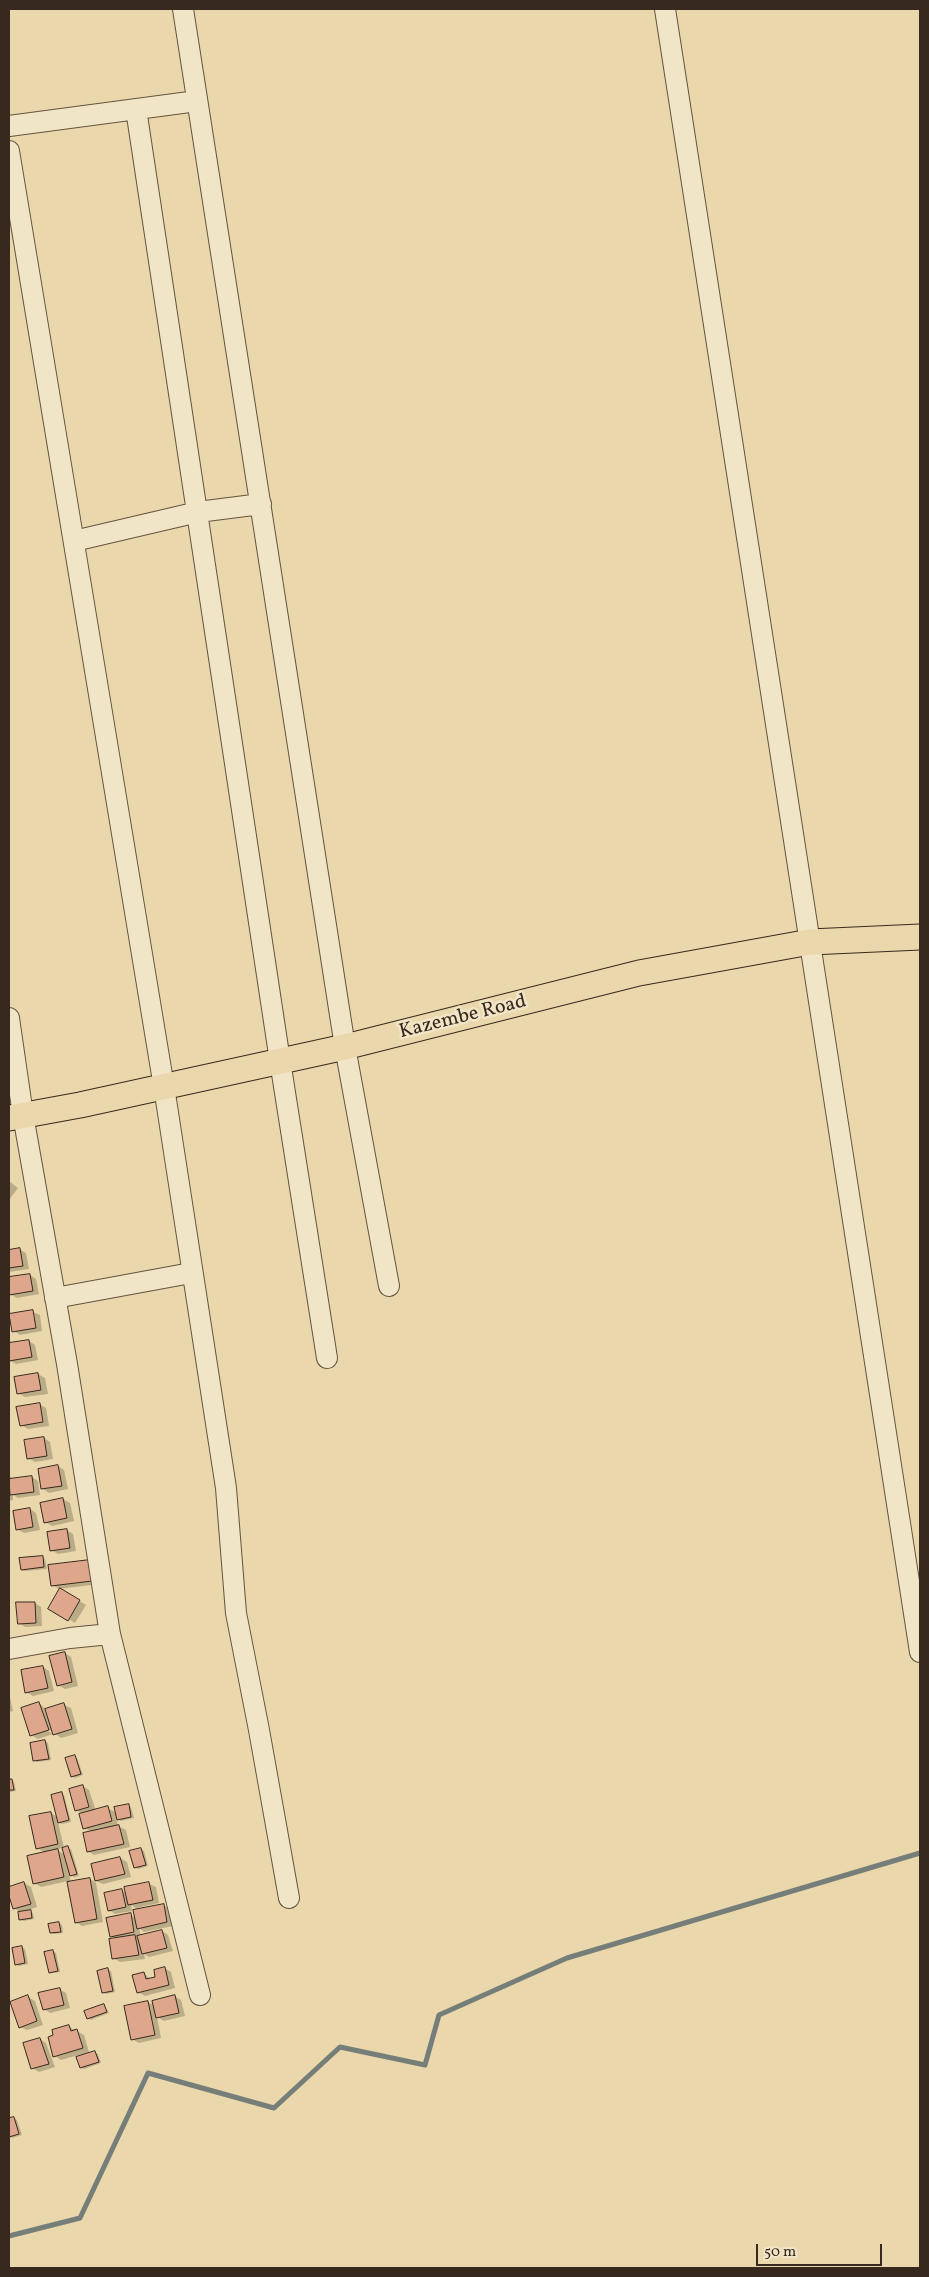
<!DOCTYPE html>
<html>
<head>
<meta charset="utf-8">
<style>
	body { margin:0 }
	#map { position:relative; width:929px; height:2277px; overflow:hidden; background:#ead7ab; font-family:Vollkorn,serif }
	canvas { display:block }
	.frame { position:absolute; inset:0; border:10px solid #38291e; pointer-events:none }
	.scale { position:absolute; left:756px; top:2244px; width:126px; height:22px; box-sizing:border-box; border:2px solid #38291e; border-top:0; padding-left:6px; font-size:15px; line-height:18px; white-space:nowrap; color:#38291e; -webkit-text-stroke:4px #f1e5c8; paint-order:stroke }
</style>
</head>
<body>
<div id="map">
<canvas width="929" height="2277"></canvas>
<div class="frame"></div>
<div class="scale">50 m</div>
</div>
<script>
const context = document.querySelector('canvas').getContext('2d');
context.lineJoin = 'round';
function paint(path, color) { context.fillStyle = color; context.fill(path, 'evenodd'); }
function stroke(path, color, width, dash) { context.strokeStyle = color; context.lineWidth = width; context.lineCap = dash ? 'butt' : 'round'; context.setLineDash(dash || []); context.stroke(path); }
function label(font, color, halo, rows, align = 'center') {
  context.font = font + ' Vollkorn,serif'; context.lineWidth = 5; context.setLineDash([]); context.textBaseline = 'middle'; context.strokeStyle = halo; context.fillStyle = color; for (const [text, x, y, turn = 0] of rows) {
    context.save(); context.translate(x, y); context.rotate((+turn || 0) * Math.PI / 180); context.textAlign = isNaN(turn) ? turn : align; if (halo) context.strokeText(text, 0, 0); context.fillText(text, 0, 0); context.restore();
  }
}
paint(new Path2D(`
	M9 1181 18 1188 9 1200Z
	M19 1249 26 1253 29 1269 9 1272V1251Z
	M30 1275 36 1279 39 1294 17 1298 10 1294 9 1279Z
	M33 1312 40 1315 42 1331 20 1335 14 1331Z
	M29 1341 35 1345 38 1360 16 1364 9 1360V1344Z
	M38 1374 45 1378 48 1394 25 1397 18 1393Z
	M39 1404 46 1408 49 1426 28 1429 21 1425Z
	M44 1438 50 1442 53 1459 35 1462 28 1458Z
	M58 1466 64 1470 68 1489 49 1493 43 1489Z
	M9 1471 11 1480 32 1477 38 1481 40 1495 18 1498 13 1495V1500L9 1501Z
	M63 1499 70 1503 74 1521 52 1526 45 1522Z
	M30 1509 36 1513 40 1530 24 1533 17 1529Z
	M67 1530 73 1534 76 1551 58 1554 51 1550Z
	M42 1557 45 1559 47 1569 25 1571 22 1570Z
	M90 1561 99 1584 59 1589 52 1585Z
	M61 1590 86 1605 75 1623 50 1608Z
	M35 1603 41 1607 42 1626 25 1627 19 1623Z
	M65 1653 71 1657 78 1686 65 1689 58 1685Z
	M43 1667 49 1671 54 1691 33 1696 26 1692Z
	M9 1693 13 1711 9 1712Z
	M39 1703 47 1710 64 1705 71 1708 78 1733 61 1738 44 1726 43 1728 53 1734 38 1739 31 1735Z
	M45 1741 48 1743 51 1760 37 1762 34 1760Z
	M75 1757 77 1758 83 1775 75 1778 72 1776Z
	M9 1780 14 1782 16 1791 9 1792Z
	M83 1786 89 1790 96 1811 107 1808 117 1813 128 1805 131 1807 134 1818 121 1821 116 1818 118 1826 126 1830 130 1847 94 1855 88 1851 93 1832 84 1828 83 1814 76 1810Z
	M61 1794 64 1795 71 1822 62 1824 58 1822 64 1848 71 1849 79 1876 74 1877 69 1874 71 1883 90 1879 96 1883 103 1922 82 1926 76 1922 68 1881 41 1887 34 1883 46 1853 37 1848 51 1813 58 1817ZM63 1848 65 1855 56 1849Z
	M141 1849 144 1851 148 1866 138 1869 135 1867Z
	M120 1858 127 1862 131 1877 103 1884 96 1881Z
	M24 1883 31 1887 37 1907 28 1910 33 1913 34 1919 23 1921 20 1919 22 1913 14 1908 9 1888Z
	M149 1884 156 1887 159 1903 136 1908 131 1905 132 1911 115 1914 109 1910 122 1891 127 1893Z
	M163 1905 170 1909 173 1926 144 1932 139 1928 141 1937 162 1931 168 1935 173 1951 149 1957 144 1954 145 1959 120 1962 113 1958 116 1939 111 1936 130 1915 136 1918Z
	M59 1923 62 1925 63 1933 54 1934 51 1933Z
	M22 1947 25 1949 28 1964 19 1966 16 1964Z
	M53 1951 56 1953 60 1972 53 1973 50 1972Z
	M164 1968 171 1972 175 1988 145 1996 138 1992 144 1973 151 1980 157 1978Z
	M108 1970 111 1971 115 1992 106 1994 103 1992Z
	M59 1989 66 1993 70 2008 50 2013 44 2009Z
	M174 1996 181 2000 185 2016 164 2021 157 2017 161 2038 139 2043 132 2039 148 2002 154 2006Z
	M28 1997 35 2001 43 2025 27 2030 20 2027Z
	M104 2005 109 2013 91 2020 88 2018Z
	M69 2027 84 2035 89 2052 61 2060 55 2056Z
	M40 2039 46 2043 55 2067 39 2072 32 2068Z
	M95 2053 98 2054 101 2063 84 2069 81 2068Z
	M14 2118 17 2120 22 2135 12 2138 9 2135V2120Z`), '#0003');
stroke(new Path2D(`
	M9 2236 80 2218 148 2073 274 2108 340 2047 425 2065 439 2015 567 1958 920 1853`), '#757e79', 5);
const building = new Path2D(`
	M20 1248 23 1266 9 1268V1250Z
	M30 1274 33 1291 9 1295V1277Z
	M33 1310 36 1328 12 1332 9 1314Z
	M29 1340 32 1357 9 1361V1343Z
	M38 1373 41 1390 17 1394 14 1377Z
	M40 1403 43 1422 20 1426 16 1407Z
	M44 1437 47 1456 27 1459 24 1440Z
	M58 1465 62 1486 41 1489 38 1469Z
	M32 1476 34 1492 10 1495 9 1479Z
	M63 1498 67 1518 44 1523 40 1503Z
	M30 1508 33 1527 16 1530 13 1511Z
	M67 1529 70 1548 50 1551 47 1532Z
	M43 1556 44 1567 21 1570 19 1558Z
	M90 1560 92 1581 51 1586 48 1565Z
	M60 1588 80 1600 68 1621 48 1609Z
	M16 1602H35L36 1623 18 1624Z
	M65 1652 72 1682 57 1686 49 1656Z
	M43 1666 48 1688 25 1693 21 1670Z
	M39 1702 49 1730 30 1736 21 1708Z
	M64 1703 72 1729 53 1735 45 1709Z
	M45 1740 49 1759 33 1761 30 1743Z
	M75 1755 81 1774 71 1777 65 1758Z
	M9 1779H12L14 1790H9Z
	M83 1785 89 1807 75 1811 69 1789Z
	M62 1792 69 1820 58 1823 51 1795Z
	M129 1804 131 1817 117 1820 114 1807Z
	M108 1806 112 1821 83 1829 79 1814Z
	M51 1812 58 1844 36 1849 29 1816Z
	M119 1825 124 1844 87 1852 83 1833Z
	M68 1846 77 1874 70 1876 62 1848Z
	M141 1848 146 1865 134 1868 129 1851Z
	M58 1849 64 1877 33 1884 27 1856Z
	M120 1857 125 1874 95 1881 91 1864Z
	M90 1878 97 1919 75 1923 67 1882Z
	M24 1882 31 1904 13 1909 9 1896V1887Z
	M149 1882 153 1900 128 1905 124 1887Z
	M122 1889 126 1907 108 1911 104 1893Z
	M164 1904 167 1922 137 1929 133 1910Z
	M31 1910 32 1918 19 1920 18 1912Z
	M131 1913 134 1932 110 1937 106 1918Z
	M59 1922 61 1932 50 1933 48 1924Z
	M162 1930 167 1948 142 1954 137 1936Z
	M135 1935 139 1955 112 1959 109 1939Z
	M22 1946 25 1963 15 1965 12 1948Z
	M53 1950 58 1971 49 1973 44 1952Z
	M165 1967 169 1985 137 1993 132 1975 144 1972 146 1979 155 1977 154 1970Z
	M108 1968 113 1991 102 1993 97 1971Z
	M60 1988 64 2005 43 2010 38 1993Z
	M28 1995 37 2021 19 2028 10 2002Z
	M175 1995 179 2013 156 2018 152 2001Z
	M148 2001 155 2035 131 2040 124 2006Z
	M104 2004 107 2012 87 2019 84 2011Z
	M69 2025 71 2031 77 2029 83 2048 53 2057 48 2037 53 2035 52 2030Z
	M40 2038 49 2064 31 2069 23 2043Z
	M95 2051 99 2062 80 2068 76 2057Z
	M14 2117 19 2134 9 2137V2118Z`);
paint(building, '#dea78b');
stroke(building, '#38291e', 1);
const minor = new Path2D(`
	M183 9 345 1047 389 1286
	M665 9 920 1652
	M136 109 280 1061 327 1358
	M9 126 197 101
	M9 151 164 1087 226 1488 236 1613 259 1730 289 1898
	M74 541 198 512 261 504
	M9 1018 23 1115 67 1364 110 1634 200 1995
	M55 1298 191 1273
	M9 1649 70 1638 110 1634`);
const major = new Path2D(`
	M9 1118 80 1105 345 1047 639 973 810 942 920 937`);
stroke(minor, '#645441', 22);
stroke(major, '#38291e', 27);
stroke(minor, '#f1e5c8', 20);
stroke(major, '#ead7ab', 25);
label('20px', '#38291e', '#f1e5c8', [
	["Kazembe Road",463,1018,-14]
]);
</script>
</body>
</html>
